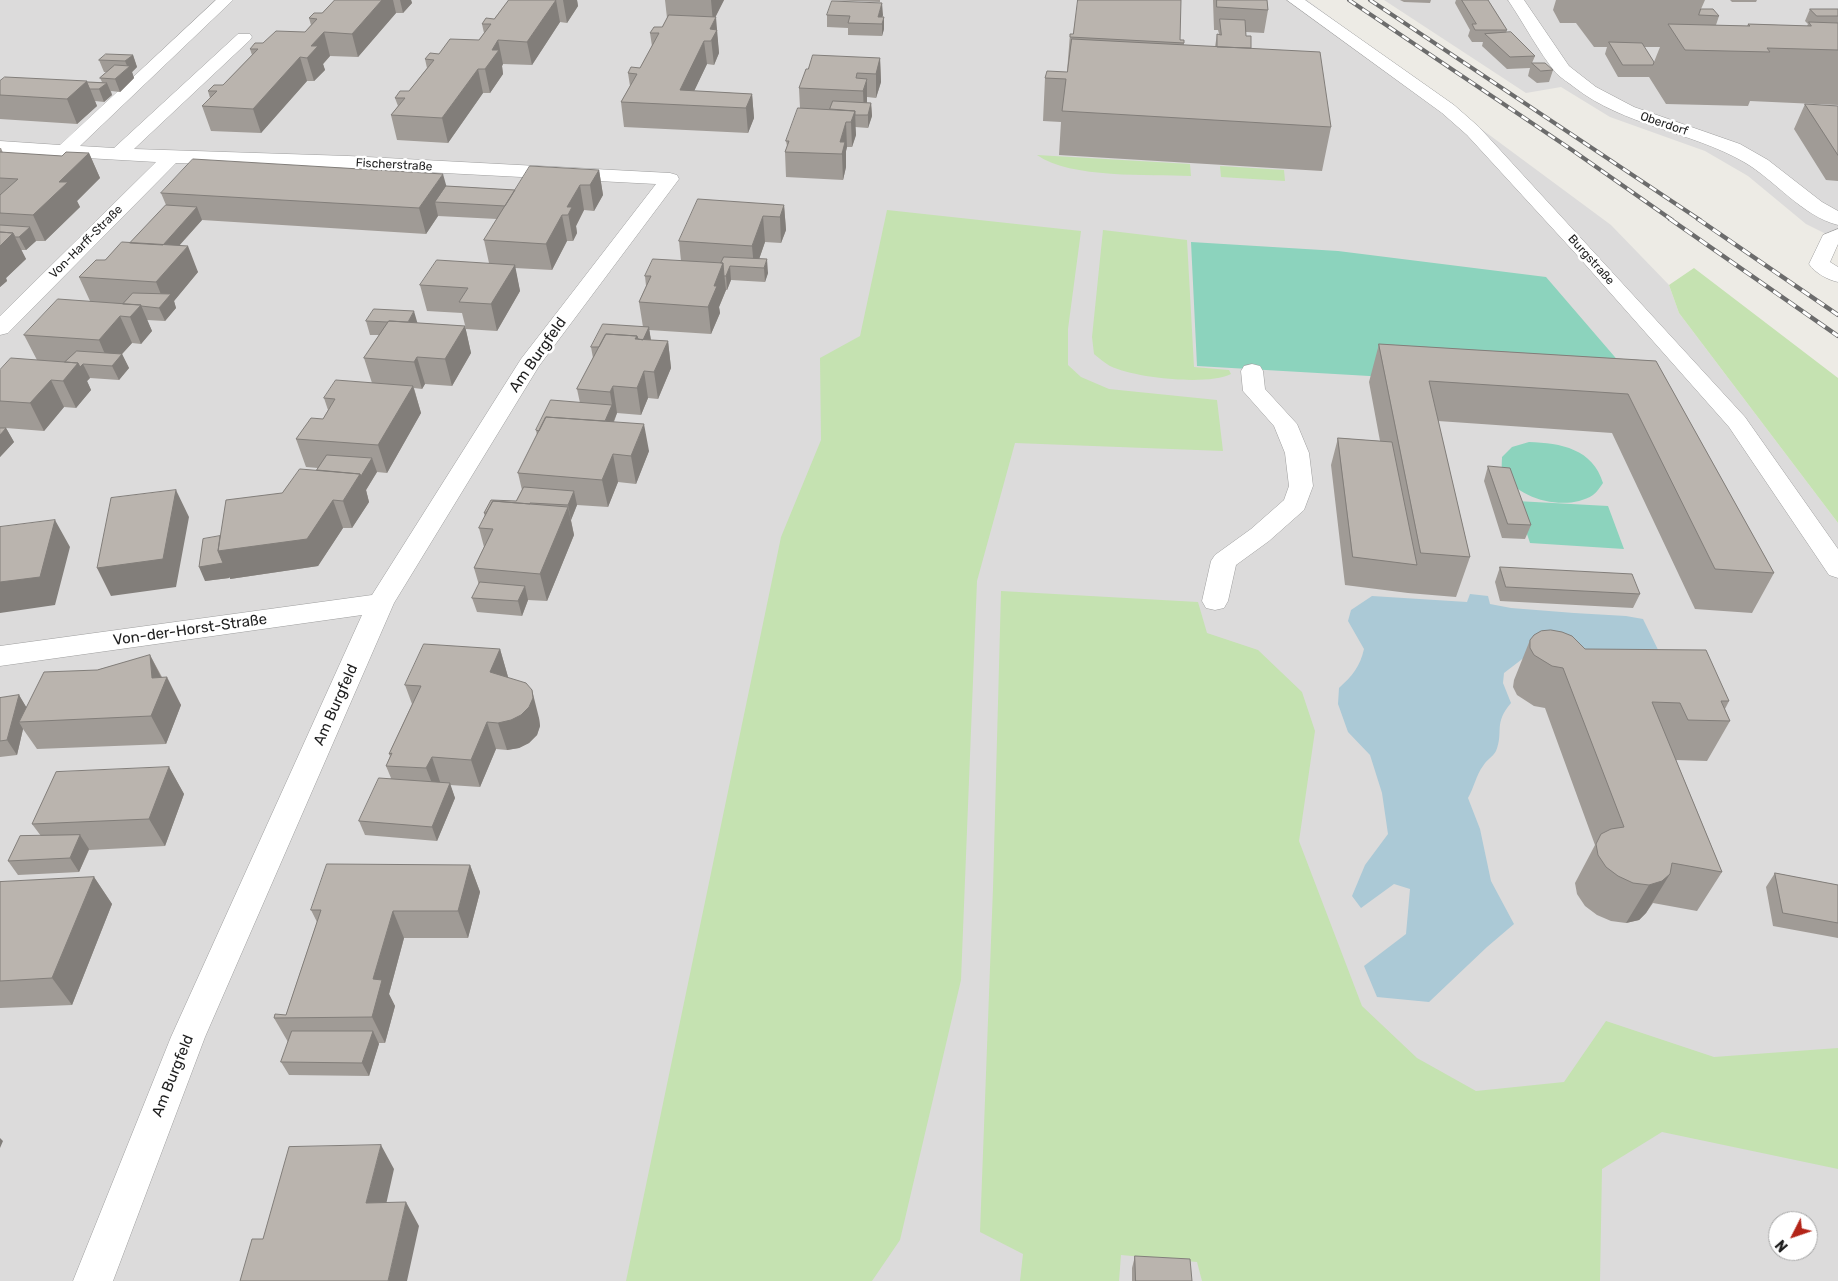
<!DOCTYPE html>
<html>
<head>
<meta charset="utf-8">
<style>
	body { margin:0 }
	#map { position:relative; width:1838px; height:1281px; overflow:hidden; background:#edebe5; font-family:Rubik,sans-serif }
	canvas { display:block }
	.north { position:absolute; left:1768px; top:1211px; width:50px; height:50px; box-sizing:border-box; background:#fff; border:1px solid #a5a5a5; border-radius:50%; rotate:229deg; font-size:14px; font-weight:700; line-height:20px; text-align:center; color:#1e1e1e }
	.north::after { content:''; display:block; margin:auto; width:18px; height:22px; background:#b32418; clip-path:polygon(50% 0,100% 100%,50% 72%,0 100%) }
</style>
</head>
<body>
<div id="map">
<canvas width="1838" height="1281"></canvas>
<div class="north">N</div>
</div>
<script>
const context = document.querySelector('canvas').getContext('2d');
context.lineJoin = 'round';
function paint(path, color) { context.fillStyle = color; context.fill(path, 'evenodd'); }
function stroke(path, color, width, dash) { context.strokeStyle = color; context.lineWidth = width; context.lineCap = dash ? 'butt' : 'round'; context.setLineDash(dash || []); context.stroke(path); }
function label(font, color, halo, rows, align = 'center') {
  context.font = font + ' Rubik,sans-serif'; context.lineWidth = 5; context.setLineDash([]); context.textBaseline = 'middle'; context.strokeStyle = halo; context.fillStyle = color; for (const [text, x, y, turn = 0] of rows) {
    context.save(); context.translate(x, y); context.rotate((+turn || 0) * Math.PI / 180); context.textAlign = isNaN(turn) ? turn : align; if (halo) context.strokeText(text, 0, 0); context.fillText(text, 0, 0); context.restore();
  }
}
paint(new Path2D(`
	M0 0H1307L1611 225 1669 285 1679 313 1838 523V1281H0ZM1778 1221H1808V1251H1778Z
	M1384 0H1838V240L1806 224 1748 176 1705 151 1610 117 1561 87 1526 93Z`), '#dcdbdb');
paint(new Path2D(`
	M1037 155 1190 164 1191 176C1149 174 1071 179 1037 155Z
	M1220 166 1284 170 1285 181 1221 177Z
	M887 210 1081 231 1068 329V365L1081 377 1109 389 1217 400 1223 451 1015 443 977 581 961 980 900 1240 872 1281H626L781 537 821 440 820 358 860 336Z
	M1103 230 1187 240 1194 367 1229 370 1231 374C1207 386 1135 378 1110 366 1105 363 1099 358 1094 354L1092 337Z
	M1694 268 1838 378V523L1679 313 1669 285Z
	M1001 591 1198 602 1207 633 1258 650 1302 692 1315 731 1299 841 1362 1006 1417 1058 1476 1091 1564 1082 1606 1021 1714 1057 1838 1048V1169L1662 1132 1602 1169 1600 1281H1202L1197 1262 1121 1255 1119 1281H1020L1023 1254 980 1232 993 888Z`), '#c5e2b1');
paint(new Path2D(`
	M1191 242 1338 251 1546 277 1645 392 1197 366Z
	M1529 442C1561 443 1593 449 1603 483 1600 487 1597 492 1593 495 1567 512 1518 500 1503 473 1501 468 1502 462 1502 457L1512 447Z
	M1516 501 1608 506 1624 549 1530 543Z`), '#8cd3bd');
paint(new Path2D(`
	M1470 594 1488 596 1490 604 1511 608 1574 613 1626 616 1643 619 1663 660 1534 650 1504 673 1503 683 1511 703C1493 724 1504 731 1496 751 1493 757 1486 760 1483 766 1476 775 1474 788 1468 798L1480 829 1491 881 1514 924 1487 947 1429 1002 1377 997 1364 966 1406 934 1410 889 1394 884 1361 908 1352 896 1365 865 1388 834 1382 793 1370 755 1348 732 1338 704 1339 688C1352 676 1360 667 1364 649L1348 621 1351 610 1372 596 1467 602Z`), '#abc9d6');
const minor = new Path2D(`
	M216 0H233L80 146 114 148 238 34H250L252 37 250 40 134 149 348 156 670 173 677 175 679 179 539 366 394 603 205 1037 113 1281H73L171 1037 362 615 0 666V646L372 595 521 359 656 184 348 168 176 163 8 333 0 335V316L156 162 0 153V141L60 145Z
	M1287 0H1305L1454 105 1479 127 1745 417 1838 549V578L1829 575 1729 427 1576 254 1467 135 1442 113Z
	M1508 0H1524L1569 66 1596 87 1634 107 1740 144 1768 160 1822 202 1838 211V225C1802 216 1775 180 1744 162 1690 131 1624 126 1574 87 1569 83 1561 78 1556 73 1540 54 1523 22 1508 0Z
	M1838 229V244L1830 262 1838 267V282C1828 280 1815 273 1809 264L1823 235Z
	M1252 364 1260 366 1263 371 1265 389 1297 424 1309 453 1313 486 1304 510 1269 541 1236 565 1228 601 1224 608 1215 610 1206 608 1202 601 1211 561 1215 555 1251 529 1284 500 1289 486 1285 453 1274 426 1243 391 1241 371 1244 366Z`);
stroke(minor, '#9f9f9f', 1);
paint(minor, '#fff');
const railFar1 = new Path2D(`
	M1349 0 1572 150 1672 220
	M1370 0 1700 220`);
const rail = new Path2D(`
	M1670 219 1838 336
	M1698 219 1838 315`);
stroke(railFar1, '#6c6c6c', 4);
stroke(rail, '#6c6c6c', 4.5);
stroke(railFar1, '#fff', 2.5, [8]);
stroke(rail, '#fff', 3, [9]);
paint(new Path2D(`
	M335 0H411L412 3 403 13H396L358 57 330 56 323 64 325 70 314 81H307L261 133 211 131 202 106 210 98 208 91 223 85 252 55 250 49 263 43 305 32 311 25 309 18 322 13Z
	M509 0H577L578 6 567 23 560 22 532 65 503 64 502 66 503 74 490 93H483L448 143 397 140 391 115 398 106 395 98 409 91 427 68 425 59 479 40 484 33 482 24 494 19Z
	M665 0H724L715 17 719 53 714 65 707 64 694 91 752 94 754 118 748 133 624 127 621 102 630 86 628 73 640 68 652 46 650 33 662 27 667 18Z
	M828 0H880V2Z
	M1213 0H1267L1268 10 1264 33 1246 32V36L1251 48 1331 127 1322 171 1059 155 1061 122 1043 121 1045 78 1067 72 1070 34 1184 40V45L1215 47 1217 34H1219L1218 30H1214Z
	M1400 0H1431L1430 3 1404 2Z
	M1456 0H1488L1507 30 1506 33 1535 56 1532 63 1553 70 1549 82 1537 83 1528 76 1530 68 1507 69 1482 46 1483 42H1472L1468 36 1470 30 1455 3Z
	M1556 0H1705L1701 9 1719 16 1716 25 1747 26 1748 24 1807 26 1808 24 1805 21 1810 9H1838V105L1750 101 1748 106 1666 104 1649 77H1618L1605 54 1607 47H1594L1576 23H1560L1553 10ZM1644 47H1660L1654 62Z
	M1730 0H1757L1756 2H1732Z
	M827 15H883L882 17 884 29 882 36 848 35V28L827 27Z
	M133 55 137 67 132 72 134 78 120 92 111 91 112 95 104 102 95 101 97 106 77 124 0 119V81L102 82 100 78 107 72H104L99 60Z
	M880 58 881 82 876 98 867 97V103H871L872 116 868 128 855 127 856 135 852 147H847L846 151V167L843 180 786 177 785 152 787 146 786 141 800 108 799 88Z
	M1805 104 1838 106V181L1826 180 1794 129Z
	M0 148H1L3 153 62 156 89 153 100 178 77 201 80 207 45 241H36L26 250H21L26 259 6 278 7 281 0 287Z
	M599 170 603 195 594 211 584 210 576 226 577 233 573 241H567L552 270 515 268 520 291 497 331 466 329 462 313 427 311 420 285 489 263 484 240 497 219 438 216 426 234 202 220 179 246 198 272 174 301 176 308 165 321 147 320 152 331 141 344 132 343 122 354 129 368 119 380 90 378 87 381 91 390 76 408 64 407 44 431 6 428 14 442 0 457V370L37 360 24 335 90 301 79 277 130 243 166 205 161 193 446 186 515 190Z
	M784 205 786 230 781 243 765 242 759 259 768 273 765 282 731 280 727 290H726L719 307 720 313 711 334 649 330 651 340 668 341 671 368 658 399 648 398 641 415 617 413 614 422 649 451 636 484 618 482 608 507 577 505 571 520 574 535 547 601 528 600 522 616 477 612 472 598 479 585 474 568 484 547 479 528 485 517 484 513 516 501 522 490 518 473 537 435 536 430 580 403 577 389 593 358 591 347 643 327 639 302 646 286 645 276 681 261 679 241Z
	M366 321 418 323 465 326 471 353 452 386 425 384 422 389 414 388 421 413 387 473 377 472 366 490 369 502 352 528H343L318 566 230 579V577L229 578 205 581 220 536 282 493 317 470 318 468 306 467 296 439 323 419 328 410 324 398 372 383 364 358 379 335H370Z
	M1379 344 1656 361 1774 573 1752 613 1695 609 1612 433 1438 421 1470 557 1456 597 1408 593 1345 585 1331 465 1338 438 1380 441 1369 382Z
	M1488 466 1531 525 1525 539 1502 538 1484 481Z
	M1500 567 1640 594 1633 608 1500 601 1495 582Z
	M1530 640 1585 649 1729 701 1725 709 1730 721 1707 761 1676 760 1722 872 1697 911 1653 903 1646 913 1639 920 1626 923 1611 921 1597 915 1585 906 1577 894 1575 883 1595 845 1545 708 1534 706 1517 695 1513 687 1514 680Z
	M500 649 508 677 539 718 540 726 537 735 529 743 519 748 507 750 496 749 480 787 450 785 455 798 437 841 365 835 359 821 391 778 386 766 390 756 389 754 412 704 405 685Z
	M150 655 162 677 181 705 166 744 37 749 23 729 17 755 0 757V698L19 695 26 707 97 670Z
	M169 767 184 794 165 846 89 850 79 872 18 875 8 861 41 836 32 824Z
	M470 865 480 892 468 938H404L389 994 395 1006 385 1043H379L369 1076 289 1075 281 1062 288 1042 274 1018 286 1015 317 922 311 910Z
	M1775 873 1838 885V938L1773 926 1766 887Z
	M94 877 112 904 72 1005 0 1008V882Z
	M1135 1256 1192 1281H1132V1268Z`), '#a09b96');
paint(new Path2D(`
	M382 0H393L396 13 358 57 352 34Z
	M400 0H411L412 3 403 13Z
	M556 0 560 22 532 65 527 42Z
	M563 0H577L578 6 567 23Z
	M711 0H724L713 22Z
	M882 3 883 15 880 24 878 17Z
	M716 17 719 53 714 65 710 29Z
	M884 17V29L882 36V24Z
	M324 32 330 56 323 64 325 70 314 81 307 58 311 46Z
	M498 40 503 64 502 66 503 74 490 93 485 69 492 50Z
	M704 41 707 64 687 106 680 90Z
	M133 55 137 67 132 72 134 78 120 92 115 79 128 68 125 61Z
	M300 57 307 81 261 133 253 109Z
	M880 58 881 82 876 98V69Z
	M478 69 483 93 448 143 442 118Z
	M867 79V103L864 115 863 91Z
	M87 81 97 106 77 124 67 99Z
	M107 83 112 95 104 102 99 89Z
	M752 94 754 118 748 133 746 108Z
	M871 103 872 116 868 128V115Z
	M855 111 856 135 852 147 851 122Z
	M846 122 847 147 846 151V167L843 180 842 154 840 142Z
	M89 153 100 178 77 201 80 207 45 241 33 215 59 182Z
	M599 170 603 195 594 211 590 185Z
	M443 174 450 199 435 202 438 216 426 234 419 208Z
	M580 185 584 210 576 226 577 233 573 241 567 207Z
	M784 205 786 230 781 243 780 217Z
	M197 207 202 220 167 259 162 246Z
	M562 215 567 241 552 270 546 244Z
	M763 216 765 242 756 268H754L752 246Z
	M30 227 36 241 26 250 19 237Z
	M13 233 26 259 6 278 7 281 0 287V246Z
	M188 246 198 272 174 301 176 308 165 321 159 308 164 302 156 282Z
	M767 259 768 273 765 282 764 268Z
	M723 263 726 290 719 307 720 313 711 334 708 307 714 286Z
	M515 265 520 291 497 331 491 304Z
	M730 266 731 280 727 290 726 276Z
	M141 305 152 331 141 344 130 317Z
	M414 311 418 325 407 324Z
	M120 316 132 343 122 354 129 368 119 380 112 366H110L99 340Z
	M465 326 471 353 452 386 445 359Z
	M649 327 651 341 635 339 637 336Z
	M668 341 671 368 658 399 654 372Z
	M417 357 425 384 422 389 414 362Z
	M78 363 83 364 90 378 87 381 91 390 76 408 63 381Z
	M644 371 648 398 641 415 637 388Z
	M51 380 64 407 44 431 30 403Z
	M413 386 421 413 387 473 378 445Z
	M613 386 617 413 608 435 605 421 612 405 610 392Z
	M644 424 649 451 636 484 631 456Z
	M6 428 14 442 0 457V435Z
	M613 454 618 482 608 507 602 480Z
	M372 458 377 472 366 490 369 502 352 528 343 501 360 474Z
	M176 490 189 517 176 587 111 596 97 568Z
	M574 491 577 505 571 520 568 505Z
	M333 500 343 528 318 566 230 579V577L229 578 205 581 199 567 218 551Z
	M568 507 574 535 547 601 540 574Z
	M55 520 70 547 55 605 0 613V582Z
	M525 586 528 600 522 616 518 601Z
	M500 649 508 677 499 700 490 672Z
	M150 655 164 683 167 677 181 705 166 744 151 716 152 678Z
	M532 690 539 718 540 726 537 735 529 743 519 748 507 750 498 723Z
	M19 695 28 710 19 722 23 729 17 755 7 740Z
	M487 722 496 749 480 787 471 760Z
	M432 757 441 785 437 796 426 768Z
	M169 767 184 794 165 846 149 819Z
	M450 783 455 798 437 841 432 827Z
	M80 835 89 849 79 872 70 858Z
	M470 865 480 892 468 938 458 911Z
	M1670 874 1646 913 1639 920 1626 923 1649 885Z
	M94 877 112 904 72 1005 52 978Z
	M393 911 404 938 389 994 395 1006 385 1043 372 1017 373 979Z
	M373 1031 379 1044 369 1076 362 1063Z
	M0 1138 3 1141 0 1148Z
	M381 1145 394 1169 381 1227 366 1203Z
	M406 1202 419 1226 407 1281H388Z`), '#827e7a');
const building = new Path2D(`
	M335 0H382L352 34 324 32 311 46H318L307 58 300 57 253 109 202 106 217 91H208L214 85H223L258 49H250L255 43H263L276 31 305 32 317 19 309 18 314 13H322Z
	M509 0H556L527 42 498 40 492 50H499L485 69H478L442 118 391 115 405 98H395L400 91H409L434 60 425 59 430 53 439 54 450 39 479 40 491 24H482L486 18 494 19Z
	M1078 0H1181L1180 40H1184V43L1070 37V34H1073Z
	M1217 0H1267L1268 10 1217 7Z
	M1462 0H1488L1507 30H1475L1472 24H1476Z
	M832 1 882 3 878 17H884L882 24 848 23 850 16 827 15Z
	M1701 9H1713L1719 16 1699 15Z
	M1810 9H1838V16H1817Z
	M669 15 716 17 710 29 717 30 711 41H704L680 90 752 94 746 108 621 102 637 74 628 73 631 67 640 68 659 33H650L654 27H662Z
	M1220 19 1245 20 1246 36H1251V48L1217 47V34L1221 35Z
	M1809 22 1838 23V50L1767 48 1770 52 1685 50 1668 24 1750 26 1748 24 1811 26Z
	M1511 32 1535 56 1510 57 1485 34Z
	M1072 39 1320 52 1331 127 1062 111 1066 79 1045 78 1047 71 1067 72Z
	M1609 42 1642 43 1654 62 1653 65H1623Z
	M106 54 133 55 125 61 99 60Z
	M813 55 880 58 876 74 857 73 856 78 867 79 863 91 799 88 806 69H808Z
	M1532 63H1545L1553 70 1541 71Z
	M115 65 130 66 115 79 100 78Z
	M5 77 87 81 67 99 0 95V81Z
	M87 82 107 83 99 89H90Z
	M833 101 871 103 868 115H855V111L830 109Z
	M1805 104 1838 106V155Z
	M798 108 855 111 851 122H846L840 142H845L842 154 785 152 789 141H786Z
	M0 152 62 156 66 152 89 153 59 182H68L33 215 0 213V195L18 179 0 178Z
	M193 159 443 174 419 208 161 193Z
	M530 166 599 170 590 185H580L567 207H572L568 215H562L546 244 484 240Z
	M446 186 515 190 505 206 435 202Z
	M698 199 784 205 780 217 763 216 752 246 679 241Z
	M166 205 197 207 163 245 130 243Z
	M0 225 30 227 19 237H15L13 233 0 232Z
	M0 232 13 233 0 246Z
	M122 242 188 246 156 282 79 277 96 260H105Z
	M724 257 767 259 764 268 730 266 726 276H724L723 263H721Z
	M653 259 723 263 714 286H717L708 307 639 302 651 276H645Z
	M437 260 515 265 491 304 459 302 468 288 420 285Z
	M133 293 171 294 159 308 141 306V305L123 304Z
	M58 299 141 305 130 317 120 316 99 340 24 335Z
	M374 309 414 311 408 322 389 321 388 322 366 321Z
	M389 321 465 326 445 359 417 357 414 362 364 358Z
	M603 324 649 327 643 340 638 339 637 336 606 334 599 347H591Z
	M606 334 637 336 635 339 668 341 654 372 644 371 637 388 613 386 610 392 577 389Z
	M1379 344 1656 361 1774 573 1715 569 1628 394 1429 381 1470 557 1421 553Z
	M77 351 122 354 112 366 83 364 80 367 78 363 65 362Z
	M11 358 78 363 63 381 51 380 30 403 0 401V370Z
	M336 380 413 386 378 445 296 439 311 418 323 419 335 399 324 398Z
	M551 400 612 405 605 421 546 417 539 431 536 430Z
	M546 417 644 424 631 456 613 454 602 480 518 473Z
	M0 428H6L0 435Z
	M1338 438 1392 442 1417 565 1353 557Z
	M327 455 372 458 361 476 360 474 317 470Z
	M1488 466 1510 468 1531 525 1508 524Z
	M300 469 360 474 343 501 333 500 307 539 218 551 226 500 282 493Z
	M524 487 574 491 568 505 530 503V504L493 501 486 513H484L491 500 516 501Z
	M176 490 163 559 97 568 111 498Z
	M493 501 568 507 540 574 474 568 493 529 479 528Z
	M55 520 40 577 0 582V527Z
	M220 536 218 551 223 563 199 567 203 539Z
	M1500 567 1632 574 1640 594 1506 587Z
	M480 582 525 586 518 601 472 598Z
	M1551 630 1562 632 1572 636 1585 649 1706 650 1729 701H1721L1730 721 1688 720 1680 703 1652 702 1722 872 1672 863 1670 874 1662 881 1649 885 1633 883 1618 876 1606 867 1598 855 1596 844 1601 834 1611 829 1624 827 1563 668 1552 666 1534 655 1530 648V640L1534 635 1541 631Z
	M424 644 500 649 490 672 526 683 532 690 533 698 529 707 521 715 511 720 498 723 487 722 471 760 432 757 426 768 386 766 392 753 389 754 421 686 405 685Z
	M150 655 152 678 167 677 151 716 19 722 44 672 97 670Z
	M19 695 7 740 0 741V698Z
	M169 767 149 819 32 824 56 772Z
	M379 778 450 783 432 827 359 821Z
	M80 835 70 858 8 861 20 836Z
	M327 864 470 865 458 911H393L373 979 382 980 372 1017 274 1018 275 1014 286 1015 321 910H311Z
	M1775 873 1838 885V923L1783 913Z
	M94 877 52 978 0 981V882Z
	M292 1031H373L362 1063 281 1062Z
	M381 1145 366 1203 406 1202 388 1281H240L252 1239H263L289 1147Z
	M1135 1256 1190 1259 1192 1281H1136Z`);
paint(building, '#bab4ae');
stroke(building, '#827e7a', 1);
label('12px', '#1e1e1e', '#fff', [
	["Oberdorf",1664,124,19],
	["Fischerstraße",394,165,3],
	["Von-Harff-Straße",86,242,-45],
	["Burgstraße",1591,260,48]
]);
label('15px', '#1e1e1e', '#fff', [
	["Am Burgfeld",538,355,-55],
	["Von-der-Horst-Straße",190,630,-8],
	["Am Burgfeld",336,705,-66],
	["Am Burgfeld",173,1076,-68]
]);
</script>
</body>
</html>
